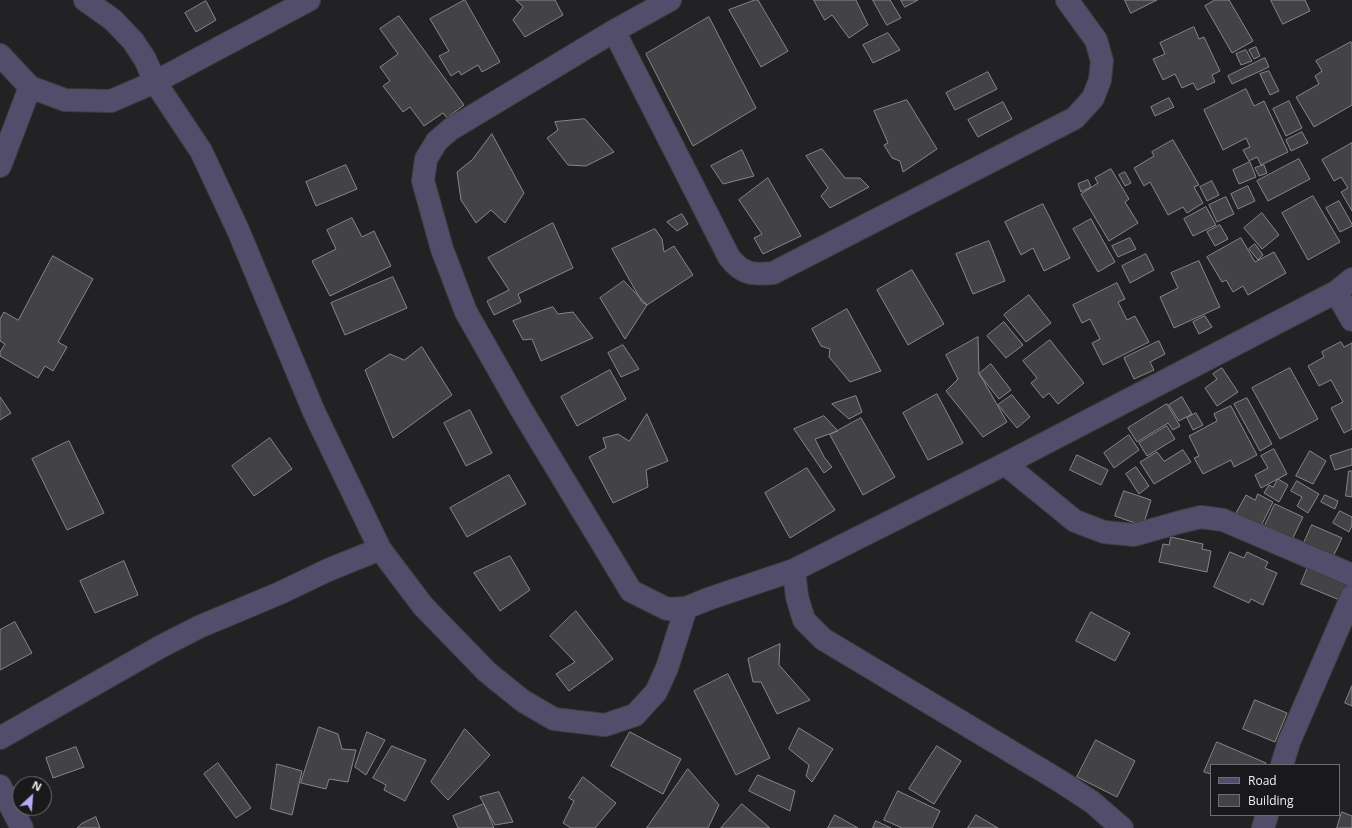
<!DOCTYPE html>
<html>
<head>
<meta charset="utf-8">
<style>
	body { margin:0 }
	#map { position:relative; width:1352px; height:828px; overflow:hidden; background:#222224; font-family:"Open Sans",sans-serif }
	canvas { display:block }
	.legend { position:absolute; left:1210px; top:764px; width:130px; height:52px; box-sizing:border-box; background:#19181b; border:1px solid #6f6e71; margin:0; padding:5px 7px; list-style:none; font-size:12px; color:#f0f0f2 }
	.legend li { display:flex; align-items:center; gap:8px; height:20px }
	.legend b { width:20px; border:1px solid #6f6e71 }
	.north { position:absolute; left:12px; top:776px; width:40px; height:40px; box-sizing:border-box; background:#19181b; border:1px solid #6f6e71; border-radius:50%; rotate:26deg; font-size:11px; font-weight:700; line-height:16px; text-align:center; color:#f0f0f2 }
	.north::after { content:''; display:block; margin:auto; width:14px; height:18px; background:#b7abf8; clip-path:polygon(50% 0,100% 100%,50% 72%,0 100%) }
</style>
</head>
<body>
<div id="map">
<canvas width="1352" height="828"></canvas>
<ul class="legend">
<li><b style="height:5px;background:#524d6b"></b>Road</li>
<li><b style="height:11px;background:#434245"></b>Building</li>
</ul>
<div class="north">N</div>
</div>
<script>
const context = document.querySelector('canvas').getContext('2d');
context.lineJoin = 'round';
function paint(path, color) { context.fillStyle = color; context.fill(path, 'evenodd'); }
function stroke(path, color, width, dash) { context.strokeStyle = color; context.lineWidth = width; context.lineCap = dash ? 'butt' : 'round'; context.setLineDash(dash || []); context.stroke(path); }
const building = new Path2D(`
	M465 0 500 62 482 72 478 65 461 75 459 71 451 76 439 56 449 51 430 19Z
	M516 0H555L563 15 525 37 513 20 523 7Z
	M755 0H758L788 51 761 67 729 10Z
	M814 0H856L868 25 849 38 832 15 825 20Z
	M873 0H890L901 18 887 25Z
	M901 0H918L905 7Z
	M1125 0H1157L1131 13Z
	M1215 0H1229L1253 41 1232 53 1205 6Z
	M1271 0H1305L1310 11 1283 24Z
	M206 1 216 20 196 32 185 13Z
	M399 16 464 105 447 118 443 113 424 126 410 107 403 112 383 86 390 81 380 67 398 54 380 29Z
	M709 17 756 108 693 146 646 54Z
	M1194 27 1199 39 1204 37 1220 71 1212 75 1215 82 1197 90 1193 83 1182 88 1175 74 1163 80 1153 59 1165 54 1160 43Z
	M888 33 900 50 873 63 863 45Z
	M1351 42 1352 44V105L1314 127 1296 97 1319 84 1315 76 1322 71 1316 61Z
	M1256 47 1260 56 1254 59 1249 50Z
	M1246 50 1252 61 1241 65 1236 54Z
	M1265 58 1269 67 1232 84 1228 76Z
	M1269 71 1279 91 1270 95 1260 74Z
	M988 72 997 89 955 110 946 93Z
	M1246 89 1254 106 1264 101 1288 152 1261 165 1257 157 1249 161 1243 150 1250 147 1246 138 1223 150 1204 110Z
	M1169 98 1174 107 1155 116 1151 107Z
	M907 100 937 149 903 172 900 161 892 158 884 145 888 143 874 111Z
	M1289 101 1302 128 1286 136 1273 109Z
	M1003 102 1012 119 978 137 968 120Z
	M585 119 614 152 586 166 568 165 547 138 558 130 555 122Z
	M1302 132 1308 143 1291 151 1286 140Z
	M492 134 524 193 505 223 491 210 476 223 461 200 457 172 472 160Z
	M1173 140 1199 185 1194 187 1203 203 1187 213 1183 207 1168 215 1150 182 1144 186 1134 168 1154 156 1152 152Z
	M1352 143V211L1341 192 1348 188 1341 177 1334 181 1322 160Z
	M822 149 845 178H860L869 187 830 208 821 196 828 188 806 156Z
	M742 150 754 176 723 184 711 166Z
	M1299 159 1310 179 1268 201 1257 181Z
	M1250 162 1256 177 1239 184 1233 170Z
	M346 165 357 189 316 206 306 182Z
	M1264 165 1267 173 1259 176 1255 168Z
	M1111 169 1129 199 1125 202 1138 223 1109 241 1081 194 1098 183 1095 178Z
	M1125 172 1131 183 1125 186 1119 175Z
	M768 178 801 236 763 254 754 238 762 234 739 200Z
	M1088 180 1091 187 1081 192 1078 184Z
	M1212 181 1219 195 1207 201 1200 187Z
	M1248 186 1255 201 1238 209 1231 194Z
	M1313 196 1340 242 1308 260 1282 213Z
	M1226 197 1234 214 1217 222 1209 205Z
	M1339 201 1352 224V226L1340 232 1326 208Z
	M1043 204 1070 258 1044 271 1033 248 1021 255 1005 222Z
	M1206 207 1216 225 1193 236 1184 219Z
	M1262 213 1279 235 1262 249 1244 228Z
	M682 214 688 224 677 231 667 222Z
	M352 218 362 237 374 231 391 266 330 296 312 261 336 249 327 230Z
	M1091 219 1115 262 1098 272 1073 229Z
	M553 223 573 268 518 294 521 302 494 315 487 301 509 290 488 258Z
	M1220 225 1228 239 1215 246 1207 232Z
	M655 229 662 239 664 252 674 246 693 275 647 305 642 302 612 249Z
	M1130 238 1136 249 1118 257 1112 246Z
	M1241 238 1255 262 1274 252 1286 273 1248 295 1243 286 1233 292 1226 280 1222 282 1207 257Z
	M989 241 1005 281 973 294 956 254Z
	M1255 244 1263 255 1258 260 1249 249Z
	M1146 254 1154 270 1130 283 1122 266Z
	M53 256 93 279 58 342 67 347 53 371 45 366 38 378 0 356V352L5 344 0 341V319L4 312 18 320Z
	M1199 261 1220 307 1174 328 1160 297 1178 288 1171 273Z
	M912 270 944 324 908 345 877 290Z
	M393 277 407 308 345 335 331 303Z
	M624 281 647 305 625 339 600 298Z
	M1117 283 1125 299 1118 302 1127 320 1135 316 1149 342 1103 365 1092 343 1100 339 1090 319 1082 323 1073 305Z
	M1029 295 1051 323 1026 342 1004 315Z
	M553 307 558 314 573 312 593 338 541 361 532 339 523 340 513 321Z
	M847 309 881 371 850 382 829 357 830 349 821 346 812 329Z
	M1205 316 1212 327 1199 334 1193 322Z
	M1004 322 1023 345 1006 358 987 336Z
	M978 337 979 373 1007 422 983 437 946 391 958 379 946 355Z
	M1050 340 1084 383 1058 404 1049 393 1043 398 1031 383 1037 378 1023 361Z
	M1159 341 1165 354 1150 362 1154 370 1134 379 1124 358Z
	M1341 342 1344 347 1352 343V429L1344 433 1331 408 1343 402 1331 380 1319 386 1308 366 1324 357 1322 352Z
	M623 345 639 369 621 377 608 353Z
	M422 347 452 395 393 438 365 370 390 354 404 360Z
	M991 364 1011 390 999 399 979 374Z
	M1222 368 1238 392 1217 406 1205 388 1217 379 1213 374Z
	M1290 368 1318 419 1280 439 1252 388Z
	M610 370 626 399 577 426 561 397Z
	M937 394 963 443 928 460 903 413Z
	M1012 395 1030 417 1017 428 998 405Z
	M856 396 862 412 849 419 832 404Z
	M0 397 11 413 0 420Z
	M1182 397 1192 414 1179 421 1169 405Z
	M1247 398 1272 444 1260 451 1234 404Z
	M1167 404 1180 426 1173 430 1168 423 1137 442 1128 428Z
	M1231 406 1257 455 1234 467 1231 460 1203 474 1194 458 1199 456 1189 436 1217 421 1214 414Z
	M470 410 492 453 466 466 444 423Z
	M1196 413 1203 425 1193 430 1187 418Z
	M647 414 668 461 646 470 648 487 613 503 589 457 606 448 603 438 618 434 629 441Z
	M824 416 838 431 815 439 824 457 832 467 824 473 794 429Z
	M861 418 895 477 863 495 830 435Z
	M1167 426 1175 439 1147 456 1139 443Z
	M1129 435 1139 450 1114 468 1104 453Z
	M270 438 292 469 254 496 232 466Z
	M69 441 104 513 67 530 32 459Z
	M1274 449 1287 474 1261 488 1255 475 1268 468 1261 456Z
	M1352 449V465L1335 470 1330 456Z
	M1183 450 1191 462 1154 484 1140 462 1157 452 1164 461Z
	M1310 451 1326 461 1313 484 1296 476Z
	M1077 455 1108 470 1101 485 1070 470Z
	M1136 467 1149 486 1139 494 1126 474Z
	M807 468 835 510 790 538 765 493Z
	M1349 471H1352V497L1346 496Z
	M509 475 526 504 467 537 450 508Z
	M1278 479 1288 485 1279 502 1264 493 1269 485 1273 487Z
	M1297 481 1319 494 1308 513 1297 506 1302 497 1291 491Z
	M1124 491 1151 500 1143 526 1115 516Z
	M1258 494 1273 502 1259 530 1244 517 1236 513 1246 495 1255 500Z
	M1325 495 1338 501 1335 509 1321 502Z
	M1275 504 1303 517 1289 546 1262 532Z
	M1340 511 1352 517V525L1349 532 1333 523Z
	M1312 525 1342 538 1331 561 1302 547Z
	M1171 537 1203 544 1202 549 1211 551 1207 572 1159 562 1163 544 1169 545Z
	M1230 552 1244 558 1247 552 1268 562 1265 568 1277 573 1263 605 1251 599 1249 603 1214 587Z
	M510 556 530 590 500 611 474 573Z
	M124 561 138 595 95 613 80 581Z
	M1308 567 1349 584 1342 601 1301 584Z
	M576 611 613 659 569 691 556 674 575 662 550 636Z
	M1091 612 1130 633 1115 661 1076 641Z
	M15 622 32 653 0 670V630Z
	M780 644 779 665 810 700 777 714 761 682H753L748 659Z
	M728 674 770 758 736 775 694 691Z
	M1352 686V706L1345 703Z
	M1255 700 1287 713 1275 742 1243 729Z
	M319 727 338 734 342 749 356 750 348 782 329 779 326 789 301 783Z
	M799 728 833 749 812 782 806 776 809 765 789 749Z
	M465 729 490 755 448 800 431 782Z
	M367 732 385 740 366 775 355 767Z
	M630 732 681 759 663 794 611 766Z
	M1096 740 1135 761 1117 797 1077 777Z
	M1217 742 1266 763 1265 765H1211V774L1204 772Z
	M392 746 426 760 405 801 384 790 386 785 373 778Z
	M937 746 961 761 934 804 909 789Z
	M76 747 84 767 53 778 46 758Z
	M218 763 251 808 236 818 204 774Z
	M277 764 302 771 292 815 271 809Z
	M688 769 719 805 708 828H647Z
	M758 775 795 791 790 811 749 791Z
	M583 777 616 803 595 828H571L563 823 574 801 569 798Z
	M898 791 940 811 932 828H902L884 820Z
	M499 792 513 822 495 825 480 797Z
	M484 804 494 828H458L453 816Z
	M742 804 770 828H721Z
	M1342 812 1352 816V828H1337Z
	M835 815 858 828H828Z
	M976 815 998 828H968Z
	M96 817 100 828H77L81 824Z
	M876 821 891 828H873Z`);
paint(building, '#434245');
stroke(building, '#87878a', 1);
const street = new Path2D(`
	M85 0 113 20 133 41 145 59 155 82 201 151 238 230 314 412 380 549 423 606 487 672 523 701 554 719 605 725 635 715 656 692 667 668 686 608
	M670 0 614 31 451 129 437 141 426 159 423 181 442 249 466 312 521 409 631 591 667 609 686 608 708 599 794 570 1005 464 1336 292 1352 279
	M614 31 729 257C742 274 752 275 773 273L1075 118 1093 98 1100 80 1102 61 1096 40 1067 0
	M0 55 30 87 65 100 111 101 155 82 309 0
	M0 166 30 87
	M1336 292 1352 320
	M1005 464 1075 521 1104 532 1134 535 1180 522 1201 517 1223 520 1352 575
	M794 570 797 597 804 620 823 639 1060 781 1092 802 1122 828
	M0 738 160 647 199 627 280 593 328 570 380 549
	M1282 765 1289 742 1352 596
	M0 786 22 828
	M1263 828 1267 815`);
stroke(street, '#3f3f41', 24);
stroke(street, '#524d6b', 22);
</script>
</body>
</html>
